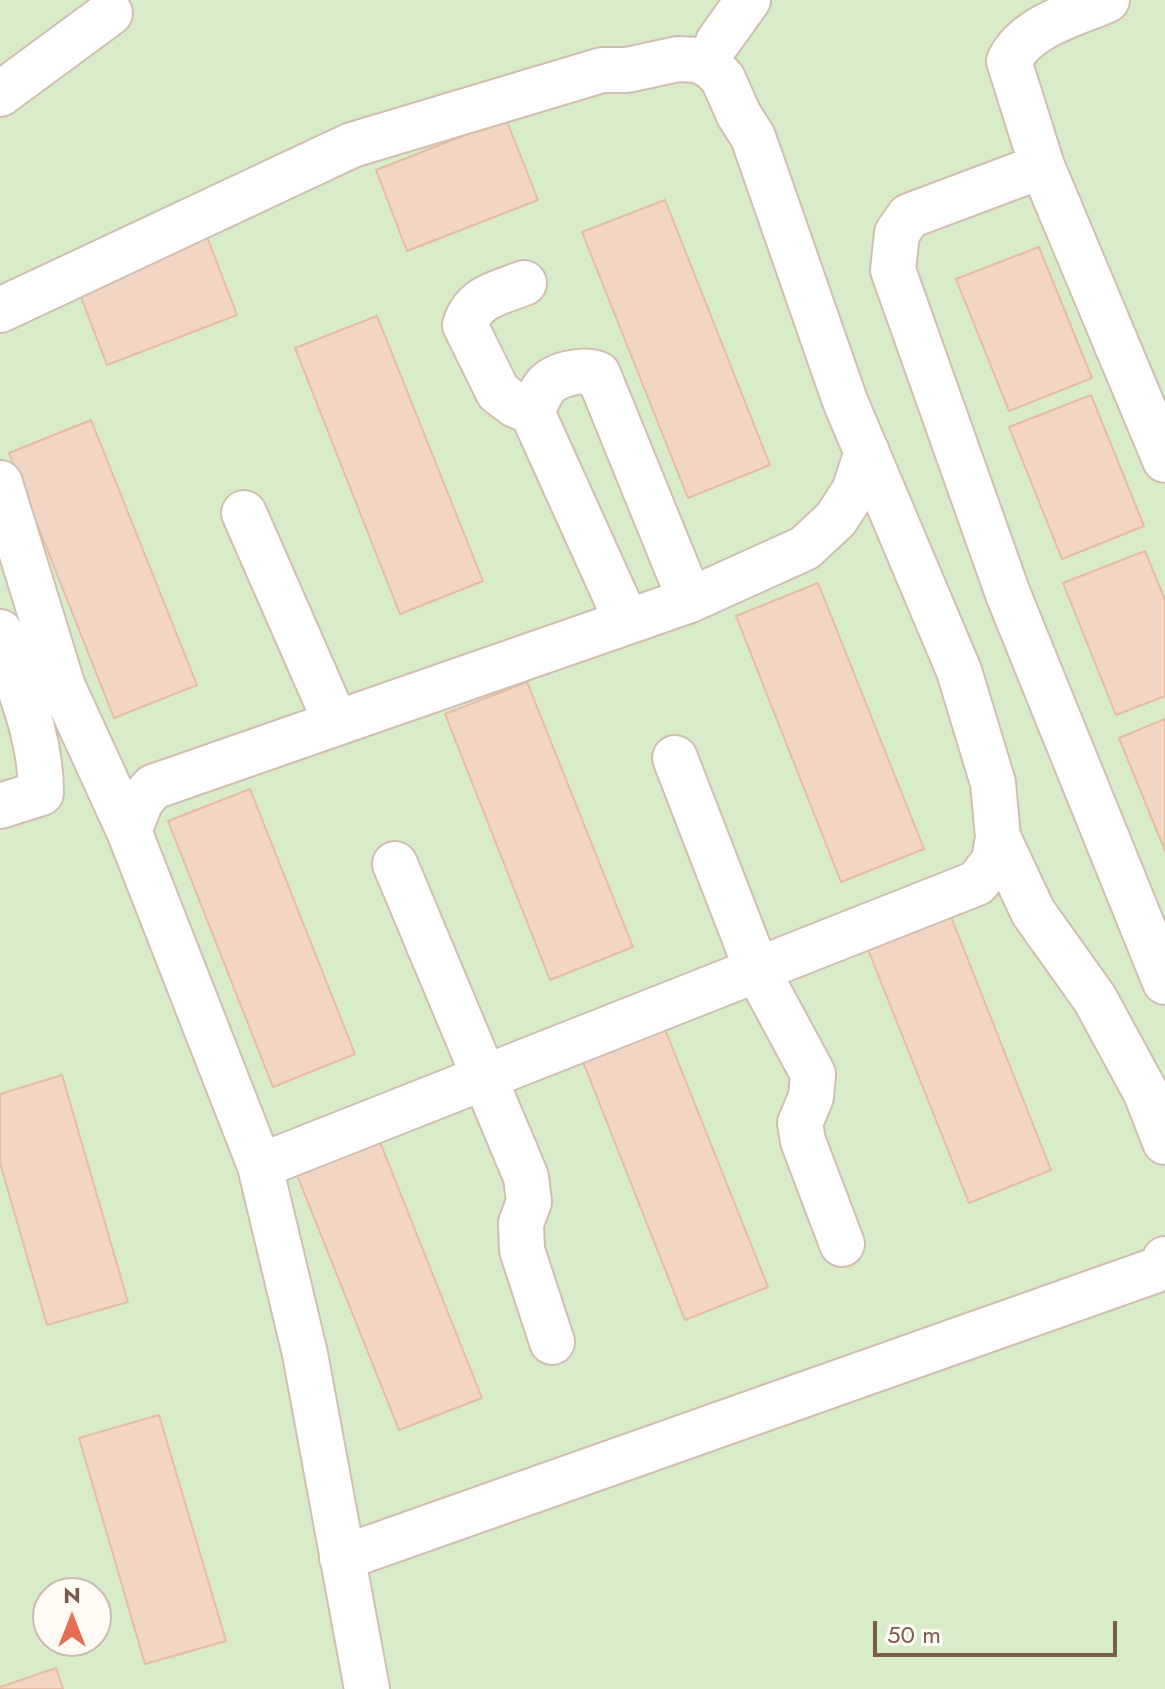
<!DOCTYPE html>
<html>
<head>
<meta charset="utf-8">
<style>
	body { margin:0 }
	#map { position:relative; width:1165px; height:1689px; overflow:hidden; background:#fdf6ec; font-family:Jost,sans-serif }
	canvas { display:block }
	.north { position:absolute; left:32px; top:1577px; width:80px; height:80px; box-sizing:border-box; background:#fffaf3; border:2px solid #cabbb1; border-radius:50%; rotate:0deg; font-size:22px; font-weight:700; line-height:32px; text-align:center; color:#7a5c4d }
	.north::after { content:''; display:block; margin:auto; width:28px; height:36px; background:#e76f51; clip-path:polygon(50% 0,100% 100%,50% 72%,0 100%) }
	.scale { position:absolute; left:873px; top:1621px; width:244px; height:36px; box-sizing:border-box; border:4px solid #7a5c4d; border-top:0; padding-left:10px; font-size:24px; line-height:28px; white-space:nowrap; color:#7a5c4d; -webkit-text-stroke:6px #fffaf3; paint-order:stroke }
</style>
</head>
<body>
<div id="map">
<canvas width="1165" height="1689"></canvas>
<div class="north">N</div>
<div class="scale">50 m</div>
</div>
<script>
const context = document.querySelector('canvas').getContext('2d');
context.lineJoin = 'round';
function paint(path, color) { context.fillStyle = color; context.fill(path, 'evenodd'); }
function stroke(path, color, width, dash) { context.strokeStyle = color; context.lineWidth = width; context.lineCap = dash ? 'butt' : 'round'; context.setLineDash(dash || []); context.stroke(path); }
paint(new Path2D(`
	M0 0H1165V1689H0ZM48 1593H96V1641H48Z`), '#d8ecc9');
const building = new Path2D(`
	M506 119 538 200 407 251 376 170Z
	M665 200 770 465 688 498 582 232Z
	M206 234 237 315 107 365 76 284Z
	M1039 247 1092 378 1009 411 956 279Z
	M377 316 483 581 400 614 295 348Z
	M1091 395 1144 526 1062 559 1009 427Z
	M91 420 197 685 114 718 9 453Z
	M1145 551 1165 600V696L1116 715 1063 583Z
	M818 583 924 849 841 882 736 616Z
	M527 682 633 947 550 980 445 714Z
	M1165 719V851L1119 738Z
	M250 789 355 1054 273 1087 168 821Z
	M946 904 1051 1170 969 1203 863 937Z
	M662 1022 768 1287 685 1320 580 1054Z
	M62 1075 128 1302 47 1325 0 1163V1094Z
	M376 1132 482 1398 399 1430 293 1165Z
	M159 1415 226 1641 145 1664 79 1438Z
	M56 1668 63 1689H0V1687Z`);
paint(building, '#f3d5c3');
stroke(building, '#e6bba3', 2);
const minor = new Path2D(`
	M1107 0C1073 15 1026 26 1009 61L1042 166 1165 460
	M718 42 748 0
	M0 94 110 13
	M1042 166 909 216 897 233 893 270 1008 594 1165 982
	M524 283C499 293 474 296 465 325L498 392 515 405 532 412 627 622
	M0 310 352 145 602 70H627L678 59 698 60 712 67 723 79 739 115 753 137 845 401 959 671 993 783 998 837 994 861 977 883 260 1166
	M532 412C536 404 539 395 544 388 553 374 583 368 598 374L690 600
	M0 483 63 687 129 831
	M244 513 336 723
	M0 632C18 686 41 735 41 793L0 806
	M675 758 757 970 813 1074 811 1097 800 1123 803 1141 842 1244
	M998 837 1033 912 1095 999 1146 1093 1165 1142
	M395 864 526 1177 529 1202 521 1223 522 1250 552 1342
	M342 1558 1162 1268 1165 1259
	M367 1689 305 1354 260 1166 129 831 141 801 153 787 690 600 805 548 836 519 854 491 867 452`);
stroke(minor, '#d1beb0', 48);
stroke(minor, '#fff', 44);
</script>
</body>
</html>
